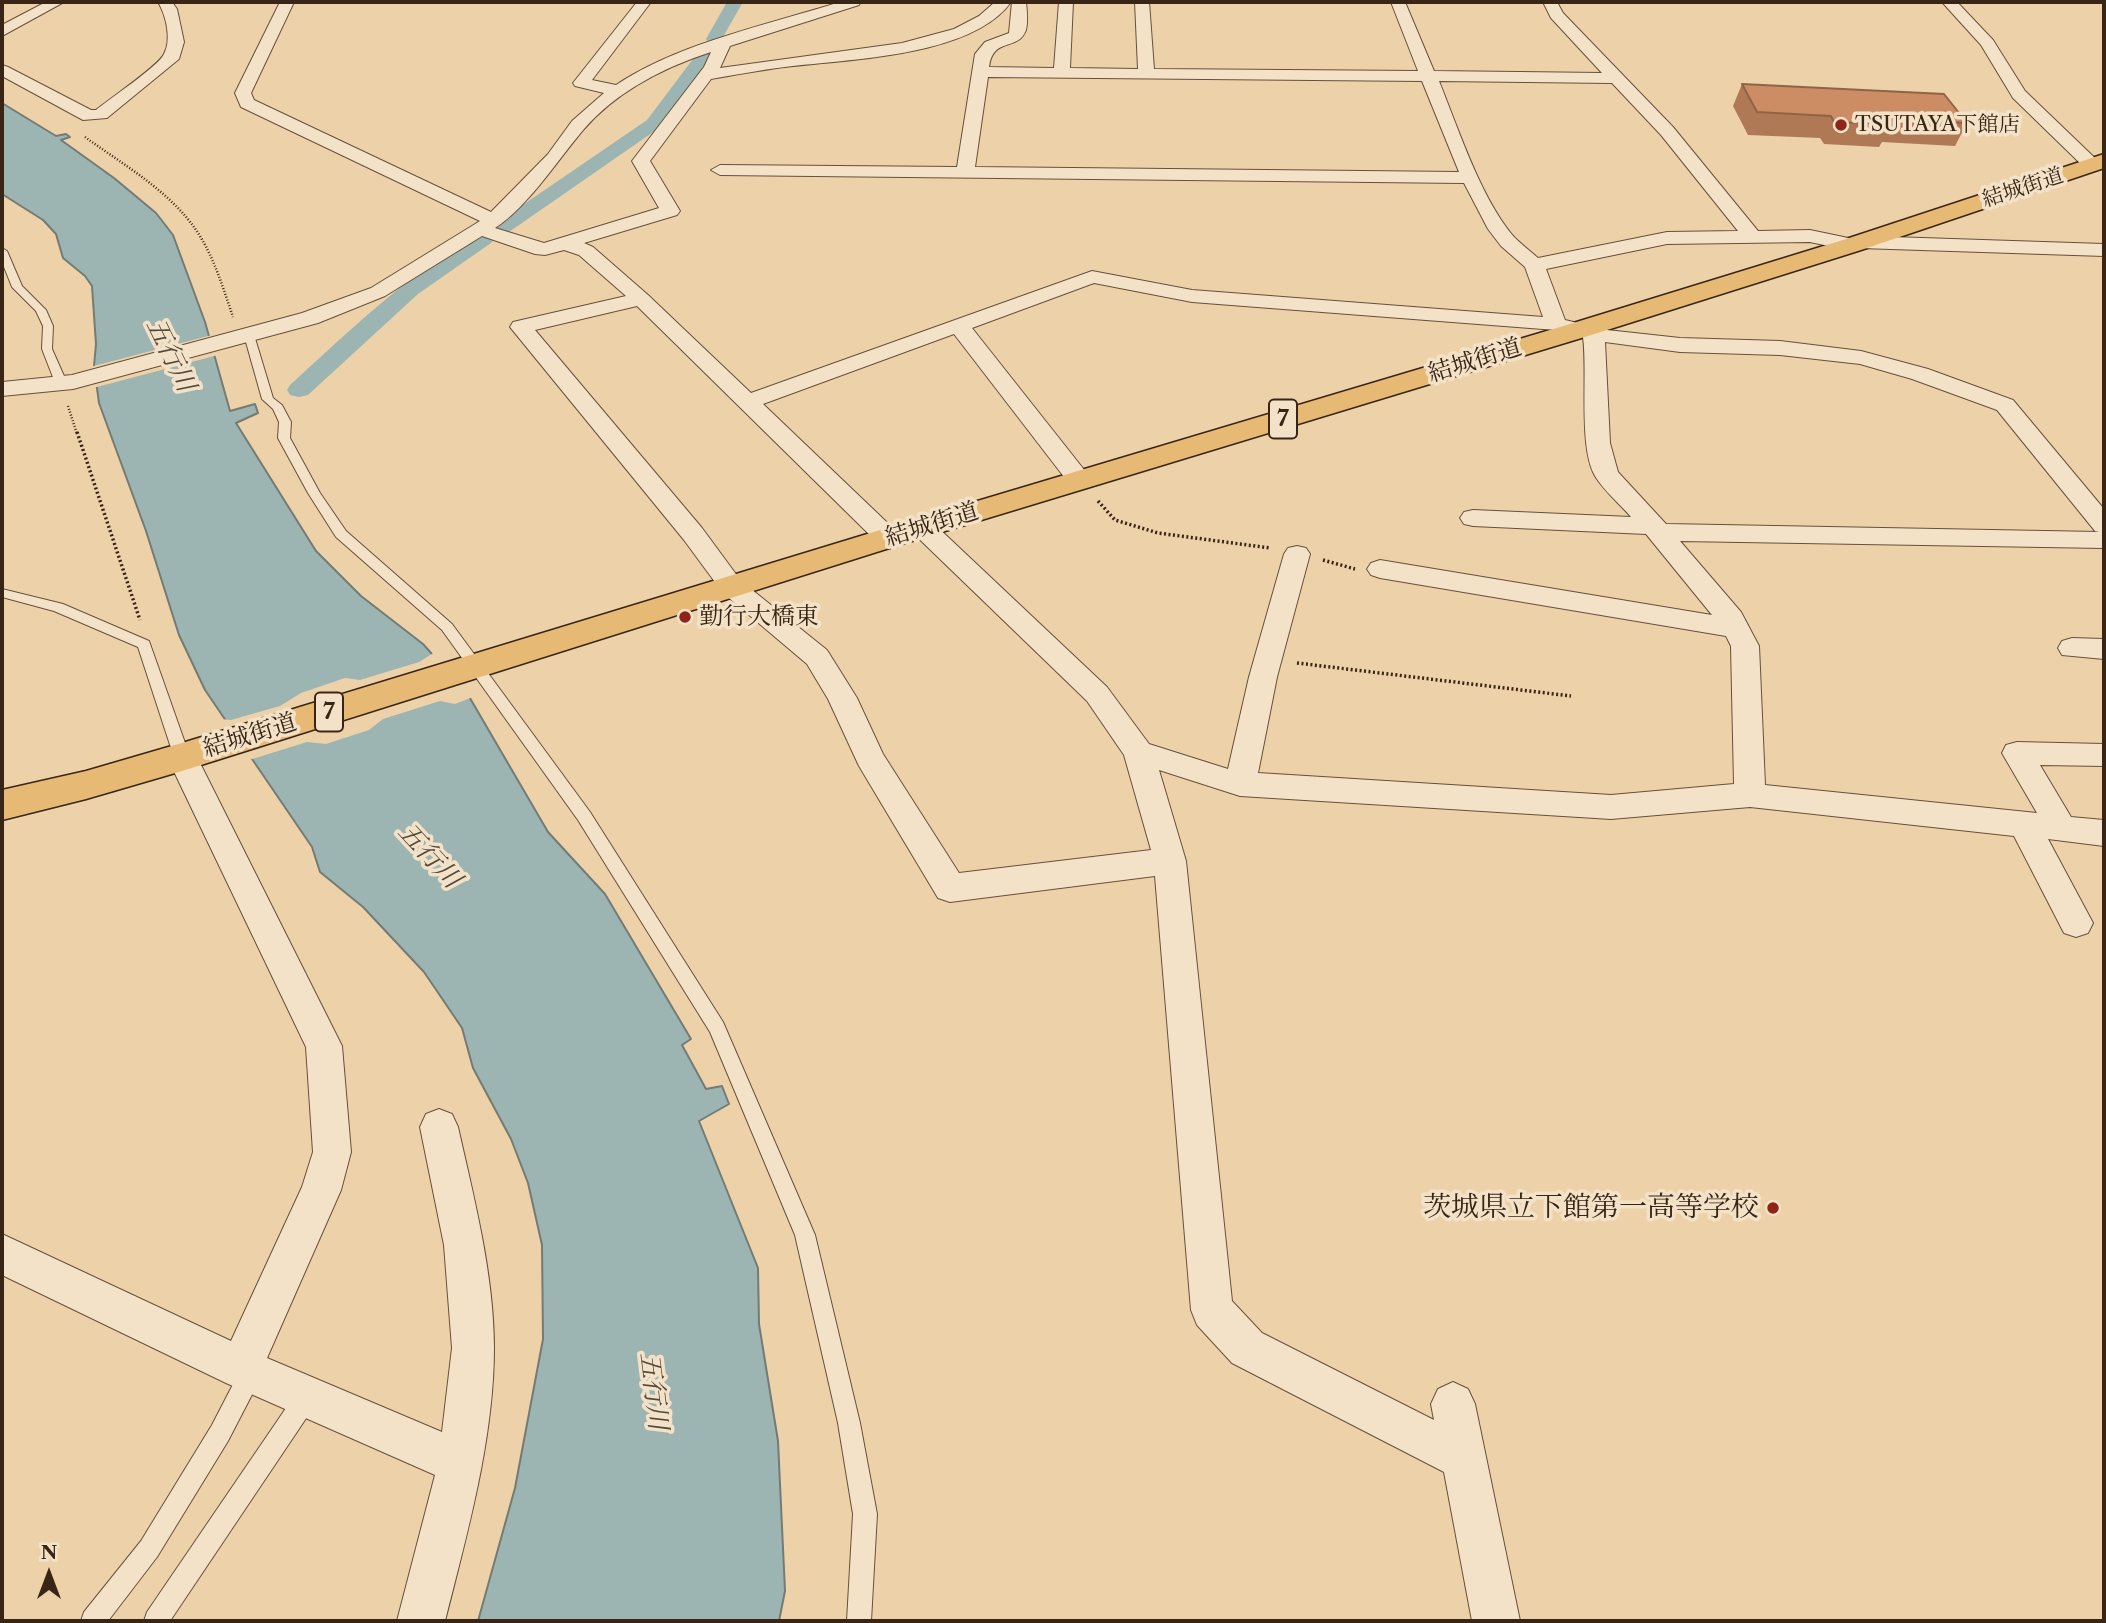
<!DOCTYPE html>
<html>
<head>
<meta charset="utf-8">
<style>
	body { margin:0 }
	#map { position:relative; width:2106px; height:1623px; overflow:hidden; background:#edd2a9; font-family:"Libre Caslon Text",serif }
	canvas { display:block }
	.frame { position:absolute; inset:0; border:4px solid #392516; pointer-events:none }
	.north { position:absolute; left:14px; top:1539px; width:70px; height:70px; -webkit-text-stroke:5px #f3e2c7; paint-order:stroke; rotate:0deg; font-size:19px; font-weight:700; line-height:28px; text-align:center; color:#392516 }
	.north::after { content:''; display:block; margin:auto; width:24px; height:32px; background:#392516; clip-path:polygon(50% 0,100% 100%,50% 72%,0 100%) }
</style>
</head>
<body>
<div id="map">
<canvas width="2106" height="1623"></canvas>
<div class="frame"></div>
<div class="north">N</div>
</div>
<script>
const context = document.querySelector('canvas').getContext('2d');
context.lineJoin = 'round';
function paint(path, color) { context.fillStyle = color; context.fill(path, 'evenodd'); }
function stroke(path, color, width, dash) { context.strokeStyle = color; context.lineWidth = width; context.lineCap = dash ? 'butt' : 'round'; context.setLineDash(dash || []); context.stroke(path); }
function label(font, color, halo, rows, align = 'center') {
  context.font = font + ' "Libre Caslon Text","Noto Serif JP",serif'; context.lineWidth = 7; context.setLineDash([]); context.textBaseline = 'middle'; context.strokeStyle = halo; context.fillStyle = color; for (const [text, x, y, turn = 0] of rows) {
    context.save(); context.translate(x, y); context.rotate((+turn || 0) * Math.PI / 180); context.textAlign = isNaN(turn) ? turn : align; if (halo) context.strokeText(text, 0, 0); context.fillText(text, 0, 0); context.restore();
  }
}
const water = new Path2D(`
	M2 103 56 136 66 134 70 137 61 140 114 178 156 213 173 235 205 322 230 411 255 404 258 413 236 423 316 551 361 596 423 644 467 693 548 832 605 894 691 1039 682 1045 706 1089 722 1086 729 1104 699 1121 758 1268 759 1324 778 1441 785 1591 779 1621H478L515 1488 543 1339 542 1245 528 1183 511 1139 473 1068 462 1028 424 972 363 907 320 872 312 847 205 690 179 635 146 531 99 403 94 366 96 344 92 286 85 276 63 258 56 234 43 220 2 194Z`);
paint(water, '#9cb5b2');
stroke(water, '#747b74', 2);
paint(new Path2D(`
	M212 335 218 355 93 388 90 367Z
	M435 652 473 697 455 704 440 701 383 719 369 730 326 744 307 742 249 760 221 719 231 720 280 706 301 693 345 678 360 680 419 662Z`), '#edd2a9');
paint(new Path2D(`
	M727 2H743L720 42H708L706 39Z
	M705 50 713 55 659 128 509 232H495L492 228 495 224 647 120 699 51Z
	M484 233 491 235 494 239 491 243 418 294 308 395 299 397 290 395 287 390 290 385C350 330 407 275 477 235Z`), '#9cb5b2');
const service = new Path2D(`
	M2 248 7 251 22 286 46 310 53 326 52 349 68 385 66 387 56 385 42 349 43 326 36 311 12 287 2 262Z
	M245 333 254 335 273 398 282 405 291 422 290 438 320 493 346 531 452 624 590 812 723 1022 815 1235 860 1423 877 1514 871 1621H847L853 1514 838 1423 795 1235 710 1032 578 820 442 630 336 537 308 493 278 438 279 422 273 409 262 399 244 335Z
	M2 589 63 604 149 641 190 757 187 761 182 763 174 757 138 647 54 611 2 597Z
	M251 1362 259 1365 262 1373 259 1381 228 1441 157 1557 108 1621H81L84 1612 141 1541 212 1425 243 1365Z
	M307 1386 315 1389 318 1397 315 1405 170 1621H144L147 1612 299 1389Z`);
const minor = new Path2D(`
	M46 2H64L2 36V25Z
	M158 2H172L177 9 184 42 179 59 107 118 83 120 2 76V65L8 67 91 110H96C109 99 159 66 164 54 172 40 166 15 158 2Z
	M280 2H294L251 93 254 100 491 212 548 154 572 121 604 93 575 86 573 83 637 2H651L592 80 616 85C679 43 767 25 840 2H861L859 5 730 46 720 68 902 43 954 29 979 16 995 2H1011C972 57 847 59 785 67 760 70 735 75 711 79L650 161 680 211 677 215 584 243 593 247 648 295 751 393 1092 271 1192 290 1543 317 1525 267 1501 246 1488 229 1464 183 720 175 711 170 720 165 957 167 975 54 985 42 1009 33 1012 2H1026C1027 11 1028 22 1026 30 1018 52 993 36 989 67L1054 68 1059 2H1073L1070 68 1138 69 1135 2H1149L1154 69 1418 71 1391 2H1405L1434 71 1602 73 1551 18 1543 2H1557L1563 13 1673 127 1758 231 1810 230 1853 239 1861 236 2104 244V256L1860 248 1852 251 1810 242 1667 244 1546 269 1565 320 1607 330 1680 338 1780 341 1861 351 1928 369 2013 400 2104 509V548L1680 541 1741 612 1759 646 1765 785 2037 813 2002 753 2006 745 2017 742 2104 744V766L2040 765 2071 817 2104 820V846L2048 839 2093 923 2088 933 2076 937 2064 933 2014 836 1750 807 1611 819 1240 796 1159 770 1186 861 1232 1301 1262 1333 1434 1420 1431 1404 1438 1389 1453 1382 1468 1389 1475 1404 1520 1621H1472L1444 1472 1232 1363 1197 1325 1191 1310 1155 876 950 902 938 898 859 766 828 699 807 664 723 593 684 540 510 327 513 322 626 296 579 255 564 250 545 255 535 254 482 236 385 296 318 323 73 389 2 396V382L72 375 302 313 371 288 480 221 241 107 235 93ZM711 52 704 67 632 161 659 208 544 243 495 228C528 207 559 158 584 129 617 91 665 67 711 52ZM988 77 1422 81 1459 172 975 167ZM1439 81 1612 83 1661 135 1738 231 1667 232 1538 258C1530 251 1521 244 1514 237 1481 199 1458 128 1439 81ZM1094 283 1192 302 1556 330 1583 337C1588 374 1578 447 1595 476 1604 491 1620 504 1631 517L1473 510 1464 512 1460 518 1464 524 1473 526 1646 534 1712 615 1380 560 1371 563 1367 569 1371 575 1380 578 1726 636 1731 646 1734 784 1611 795 1258 773 1277 677 1310 554 1306 548 1297 546 1288 548 1284 554 1249 677 1228 769 1149 744 1107 687 932 522 923 520 914 522 910 528 914 534 1087 701 1124 755 1151 850 959 873 883 754 857 698 827 650 741 581 702 528 535 330 637 306 879 544 888 546 897 544 901 538 897 532 763 404 954 334 1071 486 1080 489 1089 486 1092 481 1089 476 972 328ZM1605 342 1680 352 1780 355 1860 364 1912 379 1997 410 2095 531 2099 532 1666 524 1618 472 1610 443Z
	M1942 2H1957L1993 40 2025 91 2098 161 2101 165 2098 169H2086L2013 98 1981 45Z
	M2072 638 2104 639V659L2062 655 2058 648 2062 641Z
	M182 746 193 749 197 757 342 1046 351 1152 341 1190 267 1358 442 1432 452 1348 444 1245 420 1127 426 1114 439 1109 452 1114 458 1127C474 1198 494 1275 494 1348 494 1439 467 1534 445 1621H397L435 1475 226 1383 2 1275V1234L231 1341 302 1187 313 1152 306 1047 167 757 171 749Z`);
const primary = new Path2D(`
	M2104 154V168L1861 250 1588 336 899 545 182 771 86 799 2 820V790L86 771 182 743 877 531 1570 324 1843 240Z`);
stroke(service, '#66503b', 2);
stroke(minor, '#66503b', 2);
stroke(primary, '#392516', 3);
stroke(new Path2D(`
	M85 137C121 163 163 187 191 223 212 250 222 285 233 317
	M68 406 77 434`), '#392516', 2.5, [1, 2]);
stroke(new Path2D(`
	M77 432 140 620
	M1098 501 1115 520 1158 533 1270 548
	M1323 560 1355 569
	M1297 663 1571 696`), '#392516', 3.5, [2, 2.5]);
paint(service, '#f3e2c7');
paint(minor, '#f3e2c7');
paint(primary, '#e6b974');
paint(new Path2D(`
	M1742 84 1967 123 1955 146 1882 142 1879 147 1824 144 1820 138 1748 135 1733 106Z`), '#b07956');
const building = new Path2D(`
	M1742 84 1944 94 1967 123 1887 119 1890 124 1834 122 1831 116 1757 112Z`);
paint(building, '#cd8d64');
stroke(building, '#906346', 2);
for (const [x, y, r, color] of [
	[1841,125,7,"#8f2418"],
	[685,617,7,"#8f2418"],
	[1773,1208,7,"#8f2418"]
]) { const dot = new Path2D(); dot.arc(x, y, r, 0, 2 * Math.PI); context.fillStyle = color; context.fill(dot); stroke(dot, '#f3e2c7', 2.5); }
label('21px', '#392516', '#f3e2c7', [
	["TSUTAYA下館店",1855,125]
], 'left');
label('21px', '#392516', '#f3e2c7', [
	["結城街道",2023,188,-18]
]);
for (const [x, y, w] of [
	[1283,419,28],
	[329,712,28]
]) { const box = new Path2D(); box.roundRect(x - w / 2, y - 19.5, w, 39, 5); context.fillStyle = '#f3e2c7'; context.fill(box); stroke(box, '#392516', 2); }
label('bold 23px', '#392516', null, [
	["7",1283,419],
	["7",329,712]
]);
label('24px', '#392516', '#f3e2c7', [
	["結城街道",1475,361,-17],
	["結城街道",932,525,-17],
	["結城街道",250,736,-17]
]);
label('24px', '#392516', '#f3e2c7', [
	["勤行大橋東",699,617]
], 'left');
label('italic 26px', '#52493d', '#f3e2c7', [
	["五行川",170,355,64],
	["五行川",429,856,47],
	["五行川",653,1391,83]
]);
label('28px', '#392516', '#f3e2c7', [
	["茨城県立下館第一高等学校",1759,1208]
], 'right');
</script>
</body>
</html>
